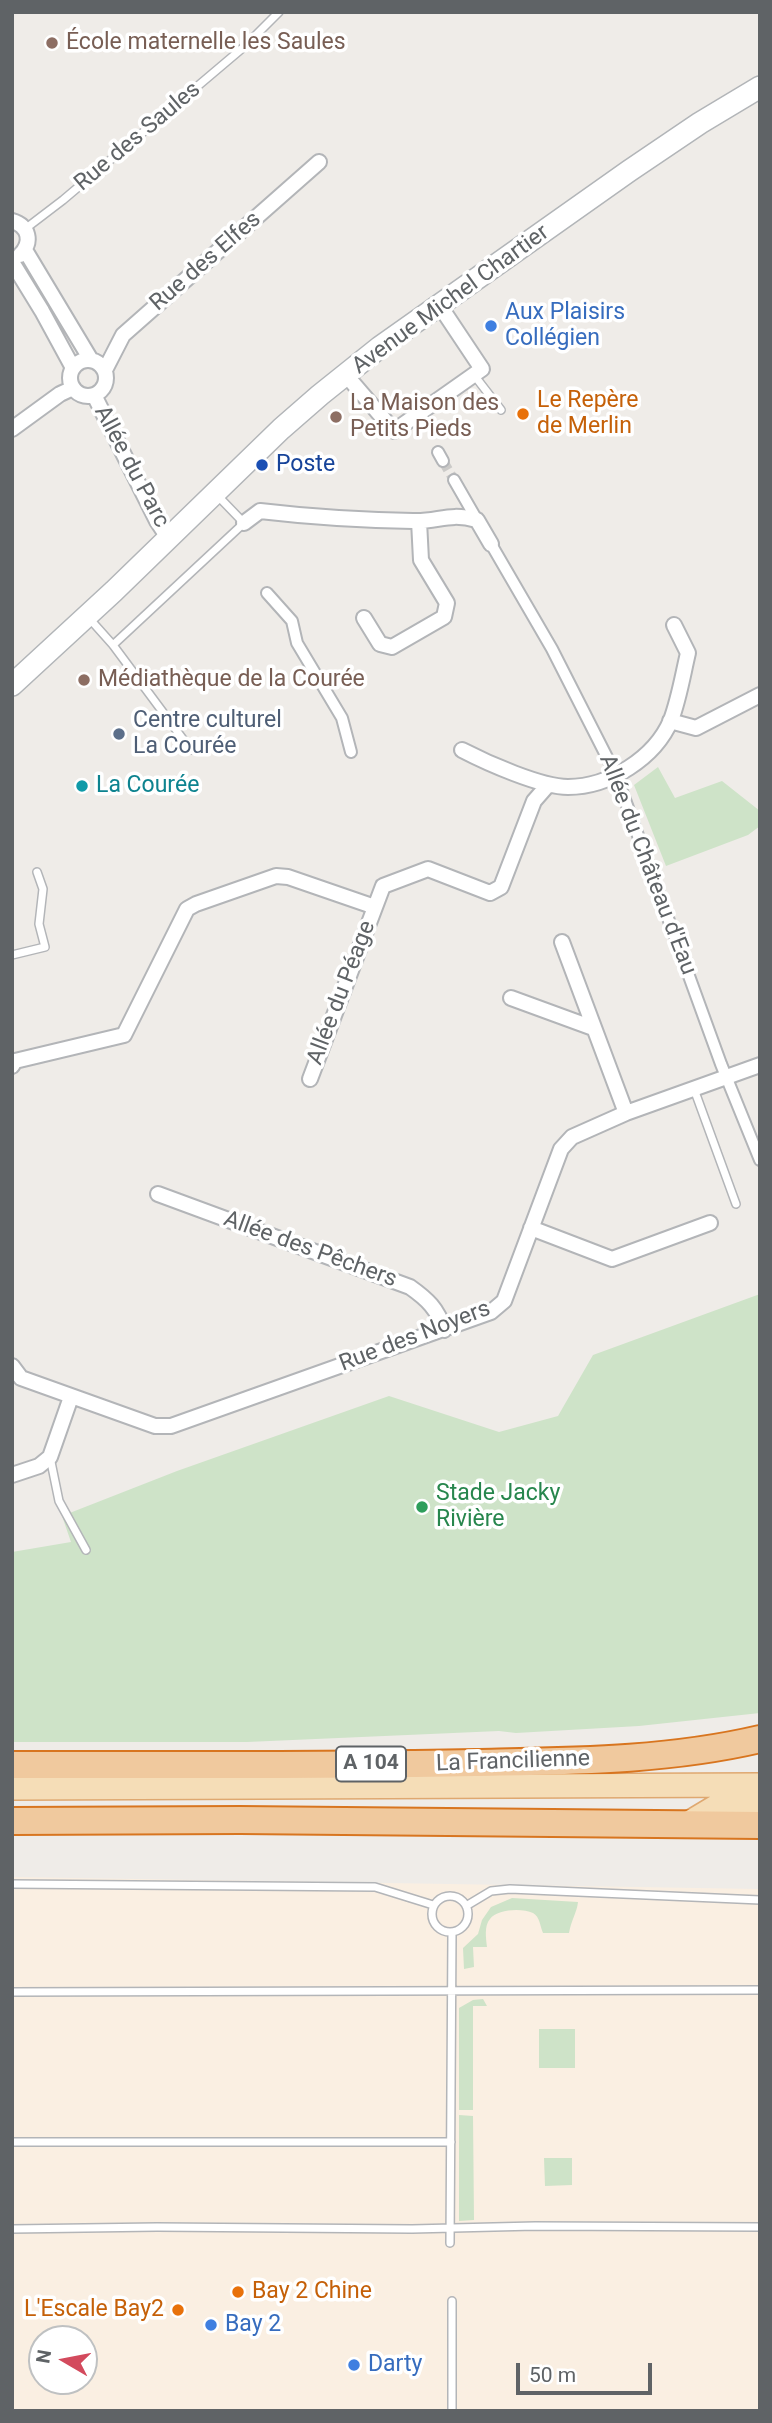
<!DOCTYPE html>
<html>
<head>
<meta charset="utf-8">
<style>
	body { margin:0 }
	#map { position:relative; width:772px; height:2423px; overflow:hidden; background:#efece8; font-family:Roboto,sans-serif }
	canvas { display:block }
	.frame { position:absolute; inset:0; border:14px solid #5f6366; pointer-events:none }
	.north { position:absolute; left:28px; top:2325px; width:70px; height:70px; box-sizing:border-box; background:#fff; border:2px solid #bfc1c2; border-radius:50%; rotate:280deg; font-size:19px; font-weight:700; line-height:28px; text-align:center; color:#5f6366 }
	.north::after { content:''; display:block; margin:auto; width:24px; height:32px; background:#d34a5d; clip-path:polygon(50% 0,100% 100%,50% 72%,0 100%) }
	.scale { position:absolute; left:516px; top:2363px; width:136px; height:32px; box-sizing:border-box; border:4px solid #5f6366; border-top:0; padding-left:9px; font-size:21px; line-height:24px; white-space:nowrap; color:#5f6366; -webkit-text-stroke:5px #fff; paint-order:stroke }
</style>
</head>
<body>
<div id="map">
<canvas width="772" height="2423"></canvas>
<div class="frame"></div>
<div class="north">N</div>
<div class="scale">50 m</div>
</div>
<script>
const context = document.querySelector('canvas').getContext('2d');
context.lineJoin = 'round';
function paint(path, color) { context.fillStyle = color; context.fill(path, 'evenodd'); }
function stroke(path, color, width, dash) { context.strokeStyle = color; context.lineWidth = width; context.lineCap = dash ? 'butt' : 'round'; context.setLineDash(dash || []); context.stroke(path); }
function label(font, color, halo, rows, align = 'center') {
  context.font = font + ' Roboto,sans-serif'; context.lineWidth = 7; context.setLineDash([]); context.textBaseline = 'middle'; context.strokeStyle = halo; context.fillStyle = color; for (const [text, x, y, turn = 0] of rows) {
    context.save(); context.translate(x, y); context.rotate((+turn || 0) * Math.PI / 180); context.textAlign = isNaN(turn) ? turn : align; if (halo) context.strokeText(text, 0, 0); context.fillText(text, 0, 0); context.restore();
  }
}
paint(new Path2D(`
	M12 1877 760 1889V2411H12ZM42 2339H84V2381H42Z`), '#faefe2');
paint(new Path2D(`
	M658 767 675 798 722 781 760 811V826L748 835 666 866 634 785Z
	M760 1294V1713L639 1726 516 1733 499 1731 247 1742H12V1552L71 1542 62 1516 177 1471 389 1396 499 1432 558 1416 593 1355Z
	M512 1898 578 1902C577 1912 571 1921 569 1933H543C540 1926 540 1917 533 1913 522 1908 497 1909 490 1919 484 1926 486 1938 487 1947H473L474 1967 464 1969 463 1948 478 1934 482 1920 491 1907Z
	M483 1999 487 2006H473V2110H459V2008L473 2000Z
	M539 2029H575V2068H539Z
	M459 2115 473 2116 474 2220 459 2221Z
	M544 2158H572V2185L545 2186Z`), '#cee3c8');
stroke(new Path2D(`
	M443 461 454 480`), '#cbcac8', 10, [10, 5]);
const service = new Path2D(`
	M25 229 63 200 245 46 279 12
	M474 375 501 410
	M88 617 113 645 191 750
	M113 645 244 523 216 494
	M12 955 45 947 39 924 43 889 37 872
	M694 1089 736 1204
	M50 1457 59 1501 86 1550
	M12 1884 375 1887 433 1905
	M432 1914a18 18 0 1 1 36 0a18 18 0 1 1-36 0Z
	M466 1906 491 1891 510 1889 760 1900
	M12 1992 760 1990
	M12 2142H451
	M12 2229 157 2227 412 2229 535 2226 760 2227
	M450 2243 452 1933
	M452 2301V2411`);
const pedestrian = new Path2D(`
	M438 452 443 461
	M454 480 477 520
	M491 544 552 649 616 775 721 1064 760 1160
	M267 593 292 621 297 643 342 718 351 752`);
const minor = new Path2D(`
	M12 221C29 226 33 242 20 255
	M25 250 91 360
	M12 262 42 311 73 368
	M70 378a18 18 0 1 1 36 0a18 18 0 1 1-36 0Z
	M105 370 123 335 319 162
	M346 375 394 431 482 369 440 306
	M94 395 157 521 169 539
	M12 429 60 394 73 388
	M244 523 260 511C311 517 361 520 413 521 439 522 448 512 477 520L491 544
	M364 618 380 644 392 647 444 617 447 603 421 560 419 521
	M670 721 696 728 760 695
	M462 750C487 763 541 787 568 787 609 787 655 758 671 720 679 699 683 674 688 653L674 625
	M562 942 626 1113
	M511 998 593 1028
	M12 1066 15 1061 124 1035 187 909 196 904 276 876 288 877 375 907
	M310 1079 383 886 428 869 490 893 501 887 534 801 548 785
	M158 1194 410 1287C427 1299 438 1309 444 1330
	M531 1228 612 1259 710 1223
	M12 1366 21 1378 155 1426H171L491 1312 504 1301 561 1149 572 1137 626 1113 760 1065
	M12 1475 39 1466 50 1457 71 1397`);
const secondary = new Path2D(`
	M12 685 114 591 281 429 320 395 380 347 629 171 700 123 760 87`);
const primary = new Path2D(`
	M12 1788 760 1785
	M687 1824 717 1806H760`);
const motorway = new Path2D(`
	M12 1765C166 1765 321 1766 475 1763 570 1761 666 1761 760 1739
	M12 1821 240 1820 760 1825`);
stroke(service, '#b3b5b8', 10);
stroke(pedestrian, '#b3b5b8', 14);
stroke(minor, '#b3b5b8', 18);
stroke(secondary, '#b2b5b8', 24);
stroke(primary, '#dfa870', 26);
stroke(motorway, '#d8751f', 30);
stroke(service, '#fff', 7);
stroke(pedestrian, '#fff', 10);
stroke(minor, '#fff', 14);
stroke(secondary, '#fff', 21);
stroke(primary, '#f5ddb7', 23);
stroke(motorway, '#f0c99e', 26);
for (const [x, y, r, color] of [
	[52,43,7,"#8d6e63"],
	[491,326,7,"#3f7fe0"],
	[523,414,7,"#e8710a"],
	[336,417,7,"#8d6e63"],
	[262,465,7,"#1a4fb4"],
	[84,680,7,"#8d6e63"],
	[119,734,7,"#5c6f8a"],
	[82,786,7,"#0f9aa8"],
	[422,1507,7,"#2e9e5b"],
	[238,2292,7,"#e8710a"],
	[178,2310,7,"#e8710a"],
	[211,2325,7,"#3f7fe0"],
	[354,2365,7,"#3f7fe0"]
]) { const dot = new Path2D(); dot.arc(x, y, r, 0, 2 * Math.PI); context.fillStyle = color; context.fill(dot); stroke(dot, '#fff', 2.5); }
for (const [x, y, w] of [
	[371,1764,70]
]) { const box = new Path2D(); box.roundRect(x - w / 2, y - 17.5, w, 35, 5); context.fillStyle = '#fff'; context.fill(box); stroke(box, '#5f6366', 2); }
label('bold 21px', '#5f6366', null, [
	["A 104",371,1764]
]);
label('23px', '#785e54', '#fff', [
	["École maternelle les Saules",66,43],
	["La Maison des",350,404],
	["Petits Pieds",350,430],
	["Médiathèque de la Courée",98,680]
], 'left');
label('23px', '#5f6366', '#fff', [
	["Rue des Saules",138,137,-40],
	["Rue des Elfes",206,262,-41],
	["Avenue Michel Chartier",451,300,-36],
	["Allée du Parc",131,467,62],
	["Allée du Château d'Eau",647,865,69],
	["Allée du Péage",342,993,-69],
	["Allée des Pêchers",310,1250,20],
	["Rue des Noyers",415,1337,-21],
	["La Francilienne",513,1762,-2]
]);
label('23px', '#366cbe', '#fff', [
	["Aux Plaisirs",505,313],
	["Collégien",505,339],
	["Bay 2",225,2325],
	["Darty",368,2365]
], 'left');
label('23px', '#c56008', '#fff', [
	["Le Repère",537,401],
	["de Merlin",537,427],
	["Bay 2 Chine",252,2292],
	["L'Escale Bay2",164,2310,"right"]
], 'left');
label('23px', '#164399', '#fff', [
	["Poste",276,465]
], 'left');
label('23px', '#4e5e75', '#fff', [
	["Centre culturel",133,721],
	["La Courée",133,747]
], 'left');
label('23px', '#0d838f', '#fff', [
	["La Courée",96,786]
], 'left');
label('23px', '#27864d', '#fff', [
	["Stade Jacky",436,1494],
	["Rivière",436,1520]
], 'left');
</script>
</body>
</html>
